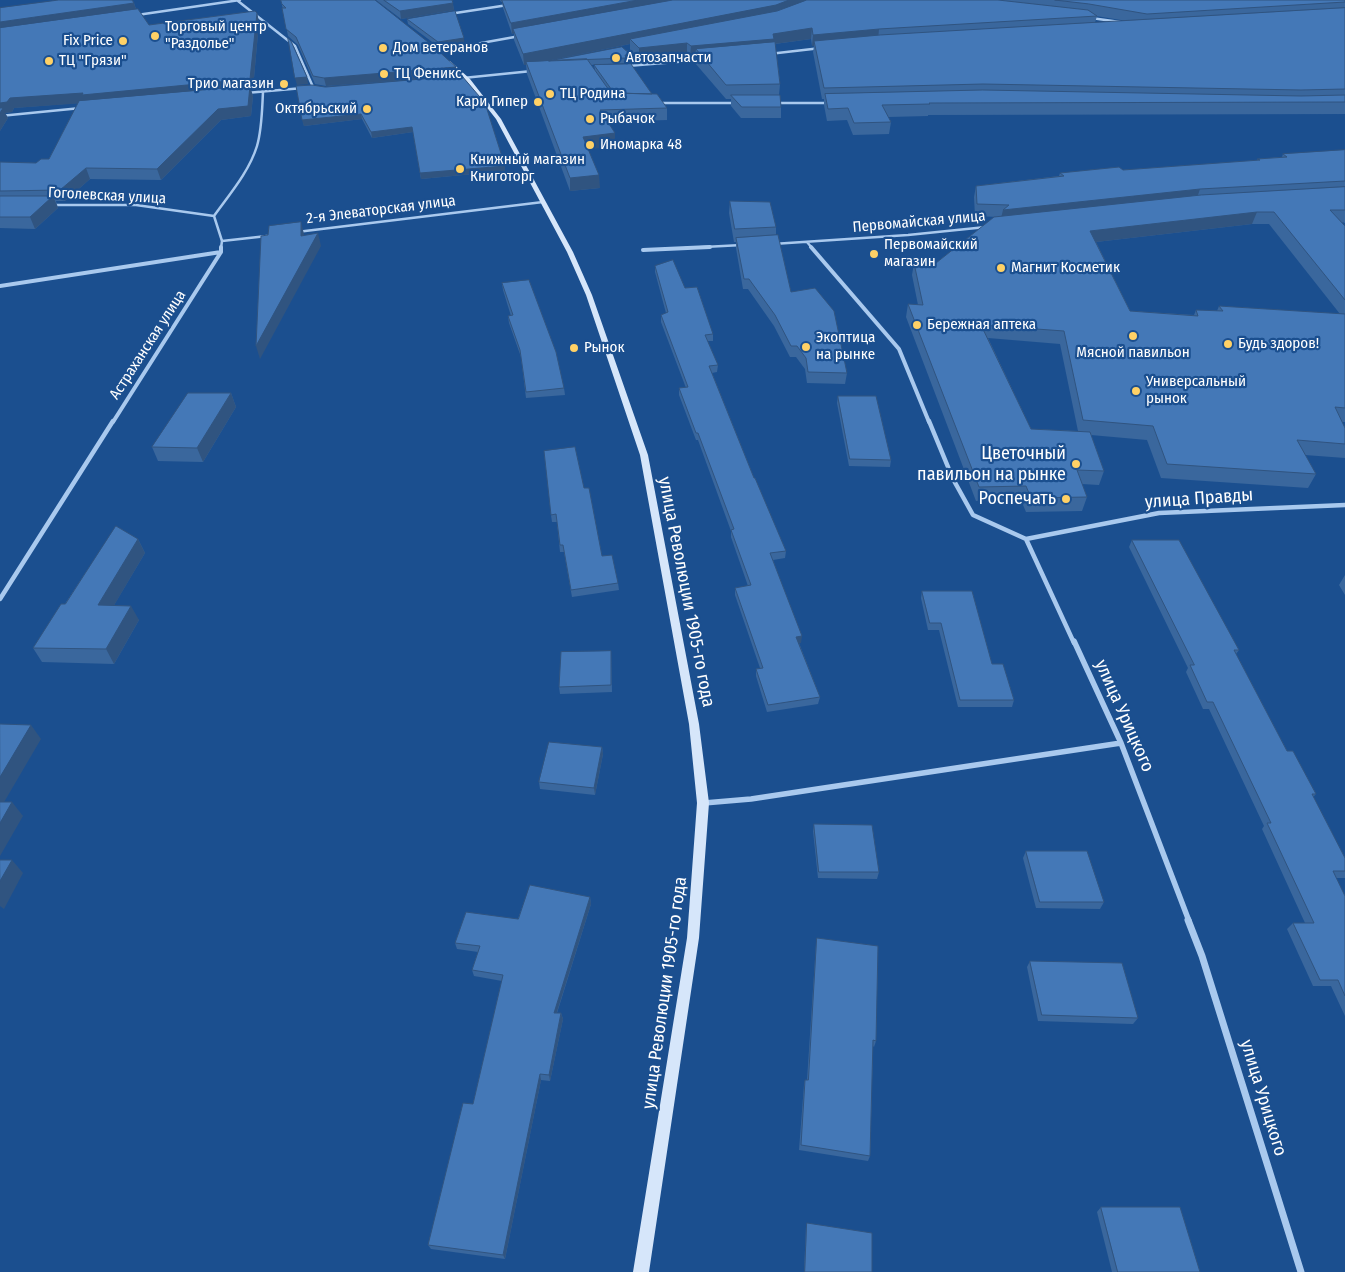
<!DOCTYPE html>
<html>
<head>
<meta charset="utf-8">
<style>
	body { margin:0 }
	canvas { display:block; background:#1b4f8f }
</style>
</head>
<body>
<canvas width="1345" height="1272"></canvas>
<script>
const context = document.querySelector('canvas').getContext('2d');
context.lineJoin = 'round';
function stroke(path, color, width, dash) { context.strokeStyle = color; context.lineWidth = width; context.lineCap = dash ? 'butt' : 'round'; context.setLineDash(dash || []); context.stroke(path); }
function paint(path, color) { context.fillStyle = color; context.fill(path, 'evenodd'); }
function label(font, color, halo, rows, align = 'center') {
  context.font = font + ' "Fira Sans Condensed",sans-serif'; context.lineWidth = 4.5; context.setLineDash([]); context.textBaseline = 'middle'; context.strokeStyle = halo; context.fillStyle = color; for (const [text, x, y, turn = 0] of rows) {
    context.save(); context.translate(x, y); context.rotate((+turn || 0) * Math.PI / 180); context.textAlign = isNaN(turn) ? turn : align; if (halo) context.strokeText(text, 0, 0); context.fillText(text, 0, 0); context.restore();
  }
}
stroke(new Path2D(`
	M238 1 295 46 313 87
	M449 14 508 5
	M137 15 240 0
	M1091 18 1120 22
	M437 51 520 36
	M627 52 641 65
	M769 54 821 48
	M627 66 701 60
	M463 78 532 71
	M246 93 303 88
	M658 103H737
	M776 103H830
	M0 116 81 108
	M52 205H136L214 216
	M297 232 543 202
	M222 241 267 236
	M807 242 812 248
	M773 244 908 235 986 227
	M221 248 222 241 214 216C229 195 249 172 257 146 262 129 262 110 263 92
	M685 248 742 245`), '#a9c9ee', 2.5);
stroke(new Path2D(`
	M811 247 899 349 929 422
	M643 250 710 247
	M0 286 221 252
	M113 422 221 252V247`), '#a9c9ee', 4);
stroke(new Path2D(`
	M929 421 953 479 973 515 1026 539 1074 643
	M1026 539 1159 513 1345 505
	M0 599 113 421`), '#a9c9ee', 4.5);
stroke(new Path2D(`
	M1074 641 1121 743 1189 921
	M704 803 751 799 1121 743`), '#a9c9ee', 5.5);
stroke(new Path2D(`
	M1188 920 1202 956 1301 1272`), '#a9c9ee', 7);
paint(new Path2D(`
	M446 61H450L470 79 501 119 573 252 592 295 648 455 699 724 709 803 699 938 649 1272H633L687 938 697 803 689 724 640 455 586 295 567 252 496 119 466 81 446 63Z`), '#d6e6fa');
paint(new Path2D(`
	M55 0H132L134 3 136 9 149 25 257 13 259 22 253 89 251 90 253 96 251 116 221 120 161 180 90 179 65 201H56L58 208 35 229 0 228V162L36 163 49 159 78 103 14 108 12 112 5 113 8 118 0 131V8L56 1Z
	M281 0 456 67 458 76 326 86 315 84 298 45 288 36Z
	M376 0H452L454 10 401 19Z
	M500 0H1345V114L928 115V116L888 117 891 122 889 134 853 135 847 120 827 121 824 105V99H822L813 52 814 46H812L811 39 775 44 780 84 779 95 781 107V118H741L731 106V99H726L695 63V57H690L687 53 639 59 630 50V44L542 62 549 61 622 47 631 60H627V63L590 65 595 70 594 65 652 94 667 108V120L608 122 615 146 588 149 600 188 570 191 527 74 526 65H524L514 40V33L512 34 503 8 502 2H501ZM1096 16 1127 21 1095 23 1097 16Z
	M407 19 464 43 439 47 408 24Z
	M296 86 505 166V171L421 179 413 132 372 138 362 119 304 126Z
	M1345 150V223L1342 222 1345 226V422H1342L1345 427V458L1305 455 1316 474 1308 488 1161 478 1147 440 1091 435 1104 471 1099 485 1082 484 1087 497 1082 511 1026 512 1021 500 976 501 906 317 908 304 918 305 912 275 914 263H936L998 217 975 216 974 197 976 186 1059 176 1060 173 1123 170 1257 161V159L1282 157 1283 154ZM1252 224H1269L1340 314 1219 306 1217 311 1196 310 1194 315 1130 311 1096 242ZM988 338 1060 344 1078 431 1031 429Z
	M730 201 776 227V236L791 292 847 373 845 384 807 383 805 369 796 357H790L774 326 748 289H743L736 248V242H734L729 213Z
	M655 266 685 288 713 334V341H707L718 365 717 372 712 373 754 478 786 551 785 558 773 560 801 643H799L820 697 818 704 767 712 756 676V669L760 668 735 595V588L748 586 731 537V531L698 440H696L679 395V388H686L661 322V315L666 313 655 272Z
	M502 283 564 388 565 395 526 398 521 357 509 323 508 316H511L503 290Z
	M231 393 236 407 203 462 158 461 152 447Z
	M838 396 891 460 890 467 849 466 837 403Z
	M584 488 602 556 618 583 619 590 572 597 564 552H560L557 522H552L551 515Z
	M138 539 145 553 114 605 139 620 114 664 42 662 33 648 65 604Z
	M1132 540 1239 650 1236 654 1287 751 1316 794 1313 797 1345 858V878H1336L1345 896V1016L1331 986H1313L1287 929 1293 923H1305L1262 829 1264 826 1209 709H1203L1186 672 1188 668 1129 547Z
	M1345 575V595L1339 585Z
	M922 591 992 664 1014 700 1012 707H958L939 630H928L921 598Z
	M611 651 612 692 560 694 559 687Z
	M602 747 603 754 595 795 540 789 539 782Z
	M814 824 879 872 877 879 818 878 813 831Z
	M1026 851 1104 902 1100 909 1036 908 1023 858Z
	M590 897 591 904 557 1013H561L563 1019 550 1081 541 1080 505 1259 431 1249 428 1245 473 1104 502 981 474 976 472 970 478 952 457 949 455 943 518 919Z
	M817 938 876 1041 874 1047 873 1046 870 1156 868 1161 799 1150 804 1085 805 1080H807L816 944Z
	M1030 961 1138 1018 1133 1024 1038 1021 1027 967Z
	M1101 1207 1200 1272H1112L1097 1212Z
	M807 1223 872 1272H804L806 1227Z`), '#3a679d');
paint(new Path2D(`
	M638 0H693L513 29 514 33 512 34 511 23Z
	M789 0H815L775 15 630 39V44L527 65 526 62V65H524L523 54Z
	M134 3 137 12 0 32V22Z
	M453 3 454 10 401 19 400 11Z
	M257 13 259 22 253 89 251 90 253 96 251 116 221 120 161 180 157 169 85 103 14 108 12 112 5 113 8 118 0 131V103L10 98Z
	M812 28 811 39 774 44 696 49 695 57H690L691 46Z
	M879 29 878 40 814 41V46H812L813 35Z
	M464 38V43L439 47 438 42Z
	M687 43V53L639 59V48Z
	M625 55H631V60H627L626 58Z
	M456 67 458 76 326 86 324 78Z
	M307 77 308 84 297 85 295 78Z
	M361 114 362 119 304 126 302 120Z
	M412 127 413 132 372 138 371 132Z
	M615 133V146L584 150 583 137Z
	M505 166V171L421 179 420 173Z
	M86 168 90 179 65 201 60 190Z
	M599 175 600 188 570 191V178Z
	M1200 189 1196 201 1000 222 1003 210Z
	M53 196 58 208 35 229 30 217Z
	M1257 212 1252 224 1087 243 1090 231Z
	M301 222 304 234 305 248 301 236Z
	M318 233 321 246 260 359 256 346Z
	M231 393 236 407 203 462 197 448Z
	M138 539 145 553 106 619 98 605Z
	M131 606 139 620 114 664 106 649Z
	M802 636 801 643 795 644 796 637Z
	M31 725 41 739 0 809V777Z
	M602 747 603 754 595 795 594 788Z
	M12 802 23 816 0 856V823Z
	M12 860 23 873 4 909 0 906V881Z
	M590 897 591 904 555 1018 554 1013Z
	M561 1013 563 1019 550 1081 549 1075Z
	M540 1074 541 1080 505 1259 503 1255Z`), '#305480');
const building = new Path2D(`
	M59 0H132L134 3 0 22V8Z
	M281 0H375L433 46 456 67 324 78 313 76 296 37 286 29 282 8H286L282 4Z
	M384 0H452L453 3 400 11Z
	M502 0H638L511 23Z
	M673 0H789L776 5 523 54 513 29Z
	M807 0H998L1088 10 1097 16 879 29 813 35 812 28 773 34 774 39 691 46 687 43 639 48 630 39 777 11Z
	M1055 0H1345V2L1147 14 1089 4Z
	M1345 8V89L1301 90 983 84 824 88 814 41 880 35Z
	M138 9 149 25 255 11 257 13 250 79 82 95 83 93 10 98 7 102 0 103V28Z
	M455 11 464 38 438 42 407 19Z
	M288 38 291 41 307 77 295 78Z
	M775 42 780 84 726 85 696 49Z
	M622 47 631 55H625L626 58 549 61Z
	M587 59 611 93 657 94 667 108 600 110 615 133 583 137 599 175 570 178 526 62Z
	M631 64 652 94 614 93 594 65Z
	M462 76 485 103 505 166 420 173 412 127 371 132 361 114 302 120 296 86 312 85 325 87Z
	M250 86 248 106 218 109 157 169 86 168 60 190 0 191V162L36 163 41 159H49L79 101Z
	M983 90 1301 96 1345 95V102L929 103 930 104 882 105 891 122 854 123 848 108 828 109 825 94Z
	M731 95H780L781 107H742Z
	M0 108H3L0 113Z
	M1345 150V181L1200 189 1003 210 1009 205 977 204 976 186 1064 176 1060 173 1119 167 1123 170 1260 160 1257 159 1287 157 1283 154Z
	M1345 187V210H1330L1345 226V300L1274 212H1257L1090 231 1130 311 1198 316 1196 310 1223 311 1219 306 1345 314V408L1335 407 1345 428V444L1297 440 1316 474 1167 464 1153 426 1083 420 1064 331 981 325 1031 429 1090 432 1104 471 1077 470 1087 497 1031 498 1026 486 979 487 908 304 923 305 914 263H936L994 217 1201 195Z
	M0 196H53L30 217H0Z
	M730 201 770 202 776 227 735 229Z
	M301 222V236L318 233 256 346 261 236 268 235 269 226Z
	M778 235 791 292 815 288 834 311 847 373 808 372 806 358 797 346H791L775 315 749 279H744L736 238Z
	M673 260 685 288 697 287 713 334 705 335 718 365 709 366 754 478H755L786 551 770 553 802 636 796 637 820 697 768 705 756 669 763 668 735 588 751 585 731 530 734 529 698 433H696L679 388 688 387 661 315 668 312 655 266Z
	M529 280 556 352 564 388 526 392 520 350 508 316 513 315 502 283Z
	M188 393H231L197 448 152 447Z
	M838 396H876L891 460 850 459Z
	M575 447 584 488H589L602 556 612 555 618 583 571 590 563 545H560L556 514 551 515 544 451Z
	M116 526 138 539 98 605 131 606 106 649 33 648 61 604H65Z
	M1132 540H1179L1239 650H1234L1287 751H1293L1316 794H1312L1345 858V871H1333L1345 896V996L1338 980H1320L1293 923H1314L1267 823H1271L1213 702H1207L1190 665H1194Z
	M922 591H972L992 664H1003L1014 700H960L941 623H930Z
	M611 651V685L559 687 561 652Z
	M0 724 31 725 0 777Z
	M549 742 602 747 594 788 539 782Z
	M0 802H12L0 823Z
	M814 824 872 825 879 872H819Z
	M1026 851H1087L1104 902H1040Z
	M0 860H12L0 881Z
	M530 885 590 897 554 1013H561L549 1075 540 1074 503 1255 428 1245 463 1103 473 1104 503 975 472 970 480 946 455 943 466 912 518 919Z
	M817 938 878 946 876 1041 873 1040 870 1156 801 1145 805 1080H808Z
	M1030 961 1122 963 1138 1018 1042 1015Z
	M1101 1207H1180L1200 1272H1118Z
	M807 1223 872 1233V1272H805Z`);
paint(building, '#4478b7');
stroke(building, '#305480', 1);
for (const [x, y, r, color] of [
	[155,36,5,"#ffd166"],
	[123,41,5,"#ffd166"],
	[383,48,5,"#ffd166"],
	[616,58,5,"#ffd166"],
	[49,61,5,"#ffd166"],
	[384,74,5,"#ffd166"],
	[284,84,5,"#ffd166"],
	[550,94,5,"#ffd166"],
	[538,102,5,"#ffd166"],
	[367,109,5,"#ffd166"],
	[590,119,5,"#ffd166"],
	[590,145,5,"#ffd166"],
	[460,169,5,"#ffd166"],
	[874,254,5,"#ffd166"],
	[1001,268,5,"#ffd166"],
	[917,325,5,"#ffd166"],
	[1133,336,5,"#ffd166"],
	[1228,344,5,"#ffd166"],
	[806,347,5,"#ffd166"],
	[574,348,5,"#ffd166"],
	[1136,391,5,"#ffd166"],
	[1076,464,5,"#ffd166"],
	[1066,499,5,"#ffd166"]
]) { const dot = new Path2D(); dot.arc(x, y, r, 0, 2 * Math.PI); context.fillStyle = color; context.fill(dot); stroke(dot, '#1b4f8f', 2); }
label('15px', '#fff', '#1b4f8f', [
	["Торговый центр",165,27],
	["\"Раздолье\"",165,44],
	["Fix Price",113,41,"right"],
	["Дом ветеранов",393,48],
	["Автозапчасти",626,58],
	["ТЦ \"Грязи\"",59,61],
	["ТЦ Феникс",394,74],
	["Трио магазин",274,84,"right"],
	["ТЦ Родина",560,94],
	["Кари Гипер",528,102,"right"],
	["Октябрьский",357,109,"right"],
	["Рыбачок",600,119],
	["Иномарка 48",600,145],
	["Книжный магазин",470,160],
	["Книготорг",470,177],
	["Первомайский",884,245],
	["магазин",884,262],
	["Магнит Косметик",1011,268],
	["Бережная аптека",927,325],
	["Экоптица",816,338],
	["на рынке",816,355],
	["Будь здоров!",1238,344],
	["Рынок",584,348],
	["Мясной павильон",1133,353,"center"],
	["Универсальный",1146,382],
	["рынок",1146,399]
], 'left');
label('15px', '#fff', '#1b4f8f', [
	["Гоголевская улица",107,196,3],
	["2-я Элеваторская улица",381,210,-7],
	["Первомайская улица",919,222,-5],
	["Астраханская улица",148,345,-57]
]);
label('18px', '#fff', '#1b4f8f', [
	["Цветочный",1066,454],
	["павильон на рынке",1066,475],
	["Роспечать",1056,499]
], 'right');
label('18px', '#fff', '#1b4f8f', [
	["улица Правды",1199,499,-4],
	["улица Революции 1905-го года",686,592,79],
	["улица Урицкого",1124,716,66],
	["улица Революции 1905-го года",665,993,-82],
	["улица Урицкого",1263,1098,73]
]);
</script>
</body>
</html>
